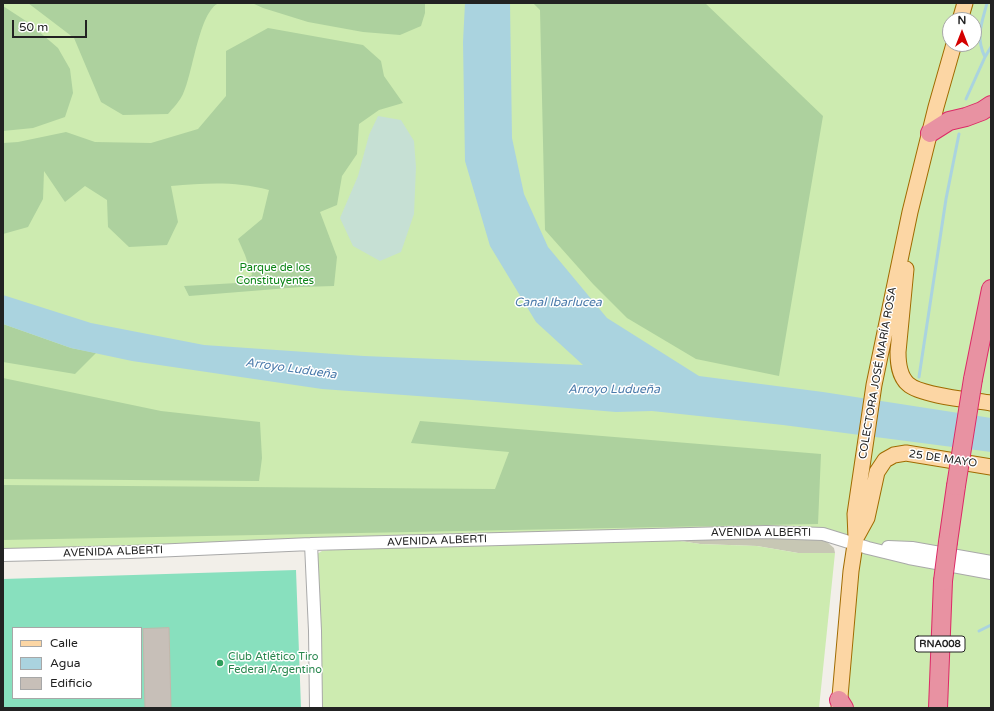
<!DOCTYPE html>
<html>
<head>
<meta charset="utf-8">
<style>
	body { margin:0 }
	#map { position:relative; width:994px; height:711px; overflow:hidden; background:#f2efe9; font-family:"Varela Round",sans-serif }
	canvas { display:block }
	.frame { position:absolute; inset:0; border:4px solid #222; pointer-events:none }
	.legend { position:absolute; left:12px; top:627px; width:130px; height:72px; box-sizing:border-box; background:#fff; border:1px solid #a7a7a7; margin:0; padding:5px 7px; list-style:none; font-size:12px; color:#222 }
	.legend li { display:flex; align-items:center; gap:8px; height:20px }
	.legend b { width:20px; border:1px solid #a7a7a7 }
	.north { position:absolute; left:942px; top:12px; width:40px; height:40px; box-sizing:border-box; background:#fff; border:1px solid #a7a7a7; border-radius:50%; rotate:0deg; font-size:11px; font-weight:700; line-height:16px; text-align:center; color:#222 }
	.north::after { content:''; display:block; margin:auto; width:14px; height:18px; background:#d40000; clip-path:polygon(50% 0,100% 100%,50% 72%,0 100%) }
	.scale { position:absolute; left:12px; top:20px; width:75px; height:18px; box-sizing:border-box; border:2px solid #222; border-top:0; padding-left:5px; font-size:12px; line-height:14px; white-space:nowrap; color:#222; -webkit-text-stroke:3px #fff; paint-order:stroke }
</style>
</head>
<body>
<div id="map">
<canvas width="994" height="711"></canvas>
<div class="frame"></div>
<ul class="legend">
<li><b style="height:5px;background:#fcd6a4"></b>Calle</li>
<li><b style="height:11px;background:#aad3df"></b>Agua</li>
<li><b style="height:11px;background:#c7bfb8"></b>Edificio</li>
</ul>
<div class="north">N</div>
<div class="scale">50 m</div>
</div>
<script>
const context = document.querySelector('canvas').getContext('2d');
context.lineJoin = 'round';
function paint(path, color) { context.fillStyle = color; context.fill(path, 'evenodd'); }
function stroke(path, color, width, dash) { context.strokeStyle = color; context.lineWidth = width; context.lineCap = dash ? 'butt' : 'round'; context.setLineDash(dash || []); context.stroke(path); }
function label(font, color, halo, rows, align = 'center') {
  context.font = font + ' "Varela Round",sans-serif'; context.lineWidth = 3; context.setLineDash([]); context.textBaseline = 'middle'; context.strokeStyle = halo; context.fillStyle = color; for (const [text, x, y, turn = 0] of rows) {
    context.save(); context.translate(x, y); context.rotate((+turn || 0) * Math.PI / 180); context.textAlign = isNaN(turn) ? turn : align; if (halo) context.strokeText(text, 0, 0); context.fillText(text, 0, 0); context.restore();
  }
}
paint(new Path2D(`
	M677 537 816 538 827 542 834 548 835 553H798L757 546 700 544 674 540Z`), '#c7c7b4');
paint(new Path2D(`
	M3 3H991V708H839L855 544 823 534 3 555ZM950 20H974V44H950Z
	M674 540 700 544 757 546 798 553H835L819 708H320L317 554 322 551 346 548Z`), '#cdebb0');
paint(new Path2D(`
	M28 3H219C199 11 193 74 183 94 180 101 173 108 168 114L123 115 101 102 74 38Z
	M252 3H425V13L421 26 400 35 363 32 308 22 263 8Z
	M533 3H705L823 116 779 376 696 359 627 318 593 284 545 230 540 10Z
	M3 6 29 23 58 48 70 69 73 93 65 117 33 128 3 131Z
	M268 28 363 45 381 61 384 76 403 103 379 110 359 124 357 154 342 176 337 205 320 212 337 257 334 286 301 287 189 296 184 286 237 283 252 275 245 255 238 239 262 219 269 190C235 181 206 183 171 186L178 222 167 245 129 247 108 227 107 200 85 186 65 202 44 171 43 199 28 227 3 234V143L18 142 66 132 95 142 151 143 198 129 226 96V51Z
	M3 324 71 348 96 353 75 374 3 362Z
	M3 378 161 411 260 422 262 458 259 481 3 479Z
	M420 421 821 454 818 524 3 540V485L495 489 509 452 411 443Z`), '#add19e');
paint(new Path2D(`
	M378 116 401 120 414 141 416 167 414 214 401 252 380 261 353 246 340 218 358 176 369 135Z`), '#c6e0d4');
paint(new Path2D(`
	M296 570 301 708H3V579ZM13 628H141V698H13Z`), '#88e0be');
paint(new Path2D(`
	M465 3H510L512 138 524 194 548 247 607 318 699 376 823 392 991 418V452L783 425 652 411 616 412 472 400 322 389 132 361 71 348 3 324V295L91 323 204 345 364 356 583 365 536 322 490 246 465 161 463 42Z`), '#aad3df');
stroke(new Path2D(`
	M985 57C975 37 982 23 987 3
	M966 99 985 57 991 47
	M919 377 946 199 959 134
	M979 631 991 625`), '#aad3df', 3);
const building = new Path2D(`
	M169 628 171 708H145L143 629Z`);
paint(building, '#c7bfb8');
stroke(building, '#c4b6ab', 1);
const minor = new Path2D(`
	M311 544 315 631 316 708
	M888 547 912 548 991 562
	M3 555 130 552 311 544 766 532 823 534 868 548 909 558 991 573`);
const major = new Path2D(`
	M960 20 965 3
	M906 269 898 352C898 363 899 376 908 384 921 396 972 400 991 403
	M856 538 867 518 877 472 885 460 894 455 906 453 991 467
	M839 708 851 571 856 538 855 514 874 385 910 212 936 107 954 44`);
const highway = new Path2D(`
	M930 133 949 121 966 117 982 111 991 105
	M973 379 991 289
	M948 542 956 486
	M839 700 844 708
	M938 708 943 581`);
stroke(minor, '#a9a9a9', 14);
stroke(major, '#a06b00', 17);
stroke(highway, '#dc2a67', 20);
stroke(minor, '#fff', 12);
stroke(major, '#fcd6a4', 15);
stroke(highway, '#e892a2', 18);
const highwayBridge = new Path2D(`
	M956 486 973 379
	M943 581 948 542`);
stroke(highwayBridge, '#dc2a67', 20, []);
stroke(highwayBridge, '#e892a2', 18);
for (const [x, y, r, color] of [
	[220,663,4,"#2e9e5b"]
]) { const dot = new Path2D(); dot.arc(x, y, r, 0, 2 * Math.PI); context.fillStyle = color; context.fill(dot); stroke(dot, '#fff', 1.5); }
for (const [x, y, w] of [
	[940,644,50]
]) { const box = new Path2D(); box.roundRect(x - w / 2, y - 8, w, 16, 3); context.fillStyle = '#fff'; context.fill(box); stroke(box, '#222', 1); }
label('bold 10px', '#222', null, [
	["RNA008",940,644]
]);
label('11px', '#0c8416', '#fff', [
	["Parque de los",275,268],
	["Constituyentes",275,281]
]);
label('11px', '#222', '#fff', [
	["COLECTORA JOSÉ MARÍA ROSA",878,373,-80],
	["25 DE MAYO",943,459,8],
	["AVENIDA ALBERTI",761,533],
	["AVENIDA ALBERTI",437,541,-2],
	["AVENIDA ALBERTI",113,552,-2]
]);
label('11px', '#27864d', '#fff', [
	["Club Atlético Tiro",228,657],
	["Federal Argentino",228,670]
], 'left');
label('italic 12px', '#4a7aab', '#fff', [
	["Canal Ibarlucea",558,303],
	["Arroyo Ludueña",291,369,8],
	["Arroyo Ludueña",614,390]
]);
</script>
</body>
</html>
